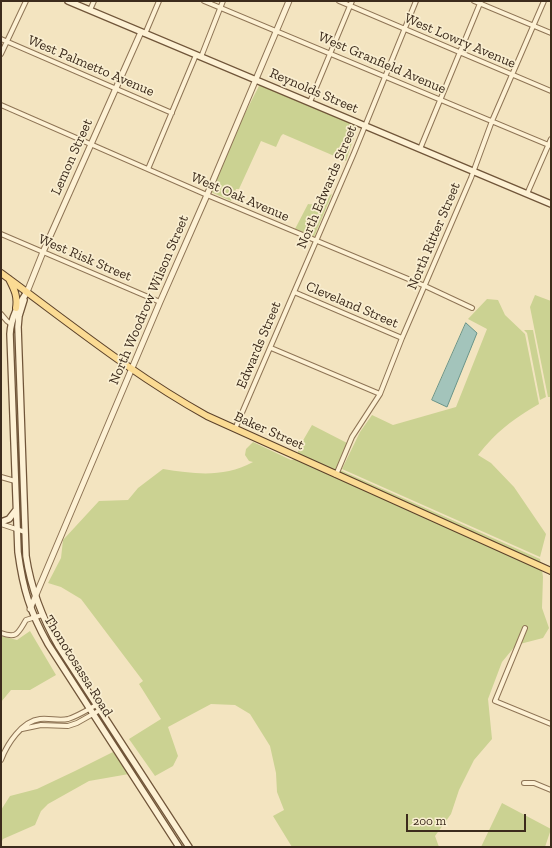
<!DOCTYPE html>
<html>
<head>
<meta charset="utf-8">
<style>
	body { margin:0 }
	#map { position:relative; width:552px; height:848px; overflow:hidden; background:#f3e4c0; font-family:"Zilla Slab",serif }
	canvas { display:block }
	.frame { position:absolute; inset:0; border:2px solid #3c2b1c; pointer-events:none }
	.scale { position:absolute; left:406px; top:814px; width:120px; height:18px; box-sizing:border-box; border:2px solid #3c2b1c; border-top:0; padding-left:5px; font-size:12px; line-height:14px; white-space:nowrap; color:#3c2b1c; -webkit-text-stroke:3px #f9eed0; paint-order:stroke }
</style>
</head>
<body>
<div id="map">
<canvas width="552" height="848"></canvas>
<div class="frame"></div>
<div class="scale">200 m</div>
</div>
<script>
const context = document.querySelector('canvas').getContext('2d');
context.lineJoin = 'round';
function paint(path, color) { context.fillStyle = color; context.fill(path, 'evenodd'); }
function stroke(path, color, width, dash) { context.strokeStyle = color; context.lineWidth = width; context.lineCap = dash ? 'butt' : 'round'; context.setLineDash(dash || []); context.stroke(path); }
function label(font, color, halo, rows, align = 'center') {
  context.font = font + ' "Zilla Slab",serif'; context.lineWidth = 3.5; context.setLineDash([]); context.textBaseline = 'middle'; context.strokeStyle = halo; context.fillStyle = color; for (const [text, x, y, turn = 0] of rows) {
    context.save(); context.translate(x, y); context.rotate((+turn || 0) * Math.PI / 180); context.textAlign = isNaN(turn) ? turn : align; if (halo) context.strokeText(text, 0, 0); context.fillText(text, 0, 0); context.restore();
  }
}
paint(new Path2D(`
	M260 84 358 125 346 161 283 134 281 136 276 147 261 141 239 189H236L231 201 211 192 238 127Z
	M332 194 314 237 295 229 308 204C315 205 327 202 330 195Z
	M535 295 551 301V397H548L530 307Z
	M487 299 498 300 505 315 525 334 539 404C513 419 497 431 478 455L491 463 514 487 546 534 540 557 342 469 360 432 372 415 393 425 456 407 487 329 468 319Z
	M524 330H533L546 397 540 400 527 333Z
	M312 425 347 443 335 472 298 454V449Z
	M17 434C21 439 22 506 20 517Z
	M253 442 291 460 295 459 542 570 543 577 542 608 549 628 543 638 516 645 502 662 488 699 492 739 474 760 459 790 451 814 435 836 439 847H292L273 816 284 810 277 792 276 773 270 746 250 714 235 705 211 704 168 727 178 756 173 766 155 776 129 739 161 719 139 684 143 681 81 599 61 587 48 583 61 558 63 540 99 501 128 500 138 488 163 469C195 474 223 478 253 462L249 461 245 455 246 449Z
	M340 470 540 559 541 564 339 473Z
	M30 631 56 675 30 690H11L1 702V636L17 640Z
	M113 752 129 774 89 781 48 804 41 811 35 825 3 839 1 843V810L10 796 37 789 75 771Z
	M502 803 551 829 545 847H481Z`), '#cbd292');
const water = new Path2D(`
	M466 323 477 333 447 407 432 400Z`);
paint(water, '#a3c4bb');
stroke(water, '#699489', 1);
const minor = new Path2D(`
	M204 1 551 146
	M339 1 551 91
	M474 1 551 33
	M90 10 94 1
	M145 34 159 1
	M1 39 172 113
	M1 54 26 1
	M201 57 223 1
	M310 102 352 1
	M1 105 207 195 425 286 472 308
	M420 149 481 1
	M148 169 196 55
	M527 194 551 139
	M1 234 160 302
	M294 292 402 338
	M1 314 7 321 11 324
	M271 348 380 394
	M235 429 354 153 416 1
	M336 475 352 437 380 394 402 338 471 178 492 121 544 1
	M1 477 15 481
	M1 524 25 532
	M525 628 495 701 551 724
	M1 633C17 639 18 633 26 620L42 615
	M22 729 41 725 68 726 77 723 100 710
	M1 760C7 744 22 721 40 719 50 718 59 721 68 719 78 716 87 710 96 705
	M524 783H534L551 790`);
const tertiary = new Path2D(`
	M27 292 43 252 141 32
	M30 609 160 302 207 195 289 1`);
const secondary = new Path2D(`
	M68 1 551 204
	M27 292C18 306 11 317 10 334L18 552C23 589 30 612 48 644L179 847
	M24 300 19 316 18 327 26 556C31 589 42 618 59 647L189 847
	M1 522 9 519 16 510`);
const primary = new Path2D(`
	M1 273C68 322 133 375 207 416L551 571
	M9 279C14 289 18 296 16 308`);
stroke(minor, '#8e7455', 6);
stroke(tertiary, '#8e7455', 7);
stroke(secondary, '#705539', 8);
stroke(primary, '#5b412a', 8);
stroke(minor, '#fdf1d4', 4);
stroke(tertiary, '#fdf1d4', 5);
stroke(secondary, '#fdf1d4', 5.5);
stroke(primary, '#fbdb93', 6);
label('14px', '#3c2b1c', '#f9eed0', [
	["West Lowry Avenue",460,41,23],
	["West Granfield Avenue",382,63,23],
	["West Palmetto Avenue",91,66,23],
	["Reynolds Street",314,91,23],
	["Lemon Street",72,157,-66],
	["North Edwards Street",327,187,-67],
	["West Oak Avenue",240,197,23],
	["North Ritter Street",434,236,-67],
	["West Risk Street",85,258,23],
	["North Woodrow Wilson Street",149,300,-67],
	["Cleveland Street",352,305,23],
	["Edwards Street",259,345,-67],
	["Baker Street",269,431,24],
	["Thonotosassa Road",78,666,58]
]);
</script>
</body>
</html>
